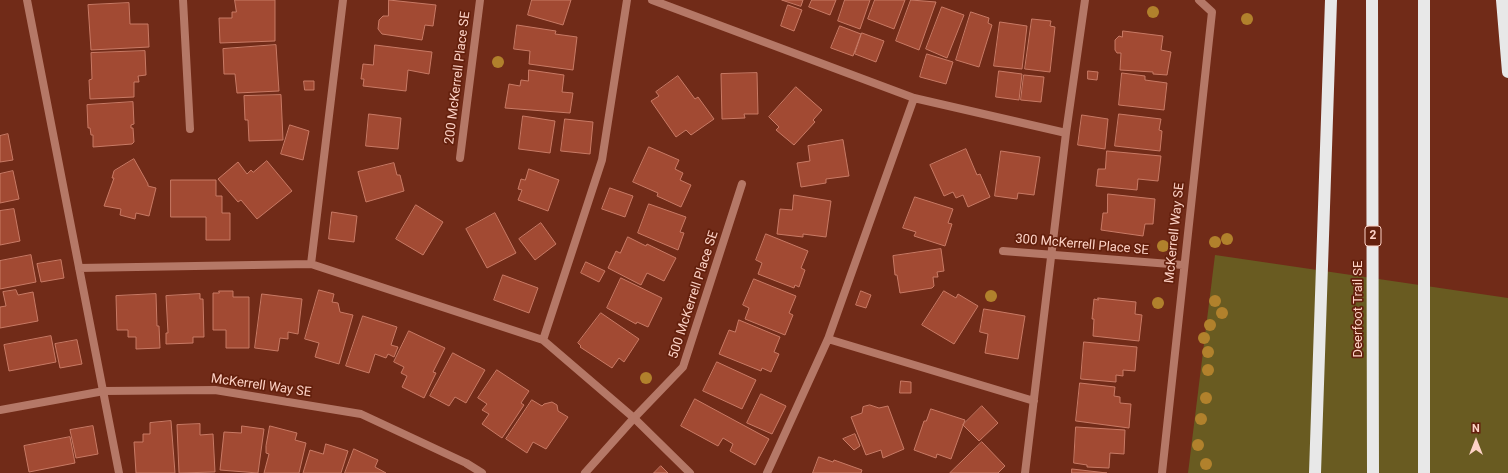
<!DOCTYPE html>
<html>
<head>
<meta charset="utf-8">
<style>
	body { margin:0 }
	#map { position:relative; width:1508px; height:473px; overflow:hidden; background:#712b18; font-family:Roboto,sans-serif }
	canvas { display:block }
	.north { position:absolute; left:1456px; top:421px; width:40px; height:40px; -webkit-text-stroke:3px #64200d; paint-order:stroke; rotate:0deg; font-size:11px; font-weight:700; line-height:16px; text-align:center; color:#fdd2c6 }
	.north::after { content:''; display:block; margin:auto; width:14px; height:18px; background:#fdd2c6; clip-path:polygon(50% 0,100% 100%,50% 72%,0 100%) }
</style>
</head>
<body>
<div id="map">
<canvas width="1508" height="473"></canvas>
<div class="north">N</div>
</div>
<script>
const context = document.querySelector('canvas').getContext('2d');
context.lineJoin = 'round';
function paint(path, color) { context.fillStyle = color; context.fill(path, 'evenodd'); }
function stroke(path, color, width, dash) { context.strokeStyle = color; context.lineWidth = width; context.lineCap = dash ? 'butt' : 'round'; context.setLineDash(dash || []); context.stroke(path); }
function label(font, color, halo, rows, align = 'center') {
  context.font = font + ' Roboto,sans-serif'; context.lineWidth = 3.5; context.setLineDash([]); context.textBaseline = 'middle'; context.strokeStyle = halo; context.fillStyle = color; for (const [text, x, y, turn = 0] of rows) {
    context.save(); context.translate(x, y); context.rotate((+turn || 0) * Math.PI / 180); context.textAlign = isNaN(turn) ? turn : align; if (halo) context.strokeText(text, 0, 0); context.fillText(text, 0, 0); context.restore();
  }
}
paint(new Path2D(`
	M1215 255 1508 298V473H1188Z`), '#695b21');
const building = new Path2D(`
	M235 0H275V41L220 43 219 18H232V12H236Z
	M389 0 436 5 433 26 425 25 422 40 382 34 378 29 379 20 383 16H388Z
	M532 0H571L563 25 528 15Z
	M782 0H803L801 6Z
	M812 0H836L830 15 809 7Z
	M845 0H870L860 29 838 21Z
	M875 0H905L894 29 868 19Z
	M911 0 936 2 919 50 896 41Z
	M129 3 130 24H148L149 47 91 50 88 5Z
	M788 5 802 10 794 31 781 26Z
	M942 7 964 15 947 58 926 49Z
	M971 12 989 18 988 23 992 25 979 67 956 60Z
	M1032 19 1051 21 1050 26 1055 27 1050 72 1025 69Z
	M1000 22 1027 26 1022 69 994 66Z
	M517 25 556 31 555 34 577 37 573 70 529 64 530 51 514 49Z
	M840 26 861 34 853 56 831 48Z
	M1123 31 1163 36 1161 50 1171 52 1167 75 1153 74V72L1120 70 1121 53H1117L1115 50V40L1119 36 1122 37Z
	M862 33 884 41 876 62 855 54Z
	M276 45 279 91 237 93 235 74H224L223 49Z
	M375 45 432 52 429 74 408 70 406 91 363 86 364 79H361L363 64 373 65Z
	M145 51 146 75 138 76 139 82H134V97L90 99 89 80 92 79 91 53Z
	M927 54 953 62 946 84 920 77Z
	M529 70 564 75 562 92 573 93 570 113 505 108 509 84 520 86 521 80 528 81Z
	M999 71 1022 74 1019 100 996 97Z
	M1088 71 1098 72 1097 80 1088 79Z
	M757 73 758 114H744L745 118 722 119 721 74Z
	M1122 73 1145 76V80L1167 83 1164 110 1119 105Z
	M1024 75 1044 77 1041 102 1021 100Z
	M678 76 695 99 698 97 714 119 691 135 686 130 676 137 651 101 659 96 656 92Z
	M304 81H314V90H305Z
	M796 87 822 110 813 120 815 122 794 145 776 130 779 127 769 117Z
	M281 95 283 140 249 141 248 120H245L244 96Z
	M133 102 134 124 131 125V128H133L134 142 132 144 93 147V135H91L90 128H88L87 105Z
	M369 114 401 118 398 149 366 146Z
	M1119 114 1161 119 1159 130 1162 131 1160 151 1115 146Z
	M1082 115 1108 119 1105 149 1078 145Z
	M523 116 555 121 550 153 519 149Z
	M565 119 593 122 590 154 561 151Z
	M290 125 309 131 303 160 281 154Z
	M8 134 13 160 0 162V136Z
	M843 140 849 176 826 179V183L801 187 797 163 810 161 808 146Z
	M649 147 679 160 675 169 683 173 680 180 691 185 681 207 657 196 658 193 633 182Z
	M966 149 977 175 980 174 990 197 968 207 963 195 956 198 953 192 944 196 930 165Z
	M1001 151 1040 157 1034 195 1018 193 1017 199 995 196Z
	M1107 151 1161 156 1158 181 1138 179 1137 190 1096 186 1098 169H1105Z
	M134 159 148 184V186L156 188 149 216 136 213 135 219 120 215 121 209 104 206 114 178H112L114 171Z
	M267 161 292 191 257 219 241 200 238 202 218 179 238 162 247 174 251 170 253 172Z
	M394 163 397 175H400L404 191 366 202 358 172Z
	M529 169 559 180 548 211 518 200 522 190 518 189 521 179 525 180Z
	M13 171 19 199 0 203V174Z
	M171 180H216V196H222V213H230V240H206V217H171Z
	M610 188 633 196 625 217 602 209Z
	M1108 194 1155 199 1153 224H1145L1143 236 1101 230 1103 213H1107Z
	M794 195 831 201 826 237 803 234V237L777 234 780 209 792 210Z
	M915 197 953 209 948 223 952 224 945 246 914 236 916 232 903 228Z
	M649 204 686 217 680 232 684 233 678 250 638 233Z
	M416 205 443 222 423 255 396 239Z
	M14 209 20 241 0 245V211Z
	M332 212 357 216 354 242 329 239Z
	M495 213 516 253 487 268 466 229Z
	M541 223 556 244 535 260 519 239Z
	M766 234 808 251 801 268 805 270 799 287 795 285 794 288 758 274 762 263 756 260Z
	M628 237 646 246 647 244 676 258 664 281 647 273 641 285 608 268 616 251 620 253Z
	M941 249 944 271 937 272 938 277H933L934 286 932 288 900 293 897 275H895L893 256Z
	M31 255 36 282 0 289V261Z
	M61 260 64 278 41 282 37 264Z
	M586 262 605 271 599 282 581 273Z
	M503 275 538 288 529 313 494 300Z
	M621 278 662 298 648 327 637 322 636 324 607 308Z
	M754 279 796 296 789 313 793 315 785 335 745 319 749 308 743 305Z
	M16 290 18 295 33 292 38 321 0 328V307L6 306 3 292Z
	M319 290 334 294 332 302 338 303 340 312 353 315 339 364 315 357 319 343 305 339Z
	M219 291H233V297H249V348H226V330H213V293H219Z
	M861 291 871 295 866 308 856 305Z
	M944 291 956 298 958 294 978 306 954 344 922 325Z
	M156 294 157 326H159L160 348 136 349V337H128V330H117L116 296Z
	M200 294V299H203L204 337H193V343L166 344V333H168L166 296Z
	M262 294 302 299 298 334 288 332V339L280 338 278 351 255 348Z
	M1098 298 1136 302 1135 314 1142 315 1139 341 1093 336 1094 319H1092L1094 299 1098 300Z
	M984 309 1025 316 1018 359 985 353 988 334 980 332Z
	M601 313 639 339 624 362 619 358 612 368 580 347 581 346 578 343Z
	M363 316 397 327 391 345 398 347 394 357 388 354 386 358 375 354 369 373 346 366Z
	M739 320 780 337 774 352 779 354 771 372 762 368 761 371 719 354 729 330 735 332Z
	M409 331 445 348 433 372 436 373 424 398 402 387 407 376 401 373 404 367 394 362Z
	M51 336 56 362 9 371 4 345Z
	M77 340 82 364 60 368 55 344Z
	M1084 342 1137 347 1135 371 1123 370V376L1116 375V382L1081 379Z
	M453 353 485 370 466 403 455 397 449 406 430 396Z
	M717 362 756 380 742 409 703 391Z
	M497 370 529 391 521 403 524 405 502 438 482 424 489 414 482 410 487 404 478 398Z
	M901 381 911 382V393H900Z
	M1080 383 1115 387 1114 396 1120 397V403L1131 404 1129 428 1076 421Z
	M761 394 786 406 772 434 747 423Z
	M695 399 769 439 755 465 730 451 733 444 723 438 718 446 681 426Z
	M532 400 542 406 544 404 552 402 557 405 558 411 568 417 546 449 533 442 527 453 506 439Z
	M870 405 879 408 888 406 904 449 883 458 881 450 866 455 851 417 862 413 863 407Z
	M982 406 998 423 979 441 963 425Z
	M931 409 965 420 951 459 937 454 936 458 914 450 924 421H926Z
	M171 421 175 473H136L134 442H143V434H150V423Z
	M200 424V435L213 434 215 472 179 473 177 425Z
	M93 426 98 454 76 458 70 430Z
	M242 426 264 429 258 473 220 470 224 432 241 433Z
	M270 426 297 433 295 440 306 443 299 473H264L269 454 266 453V446Z
	M1076 427 1125 430 1124 454 1110 453 1109 468 1087 467V465L1074 463Z
	M855 434 860 446 854 450 843 439Z
	M70 437 75 463 29 472 24 446Z
	M982 442 1005 466 998 473H950Z
	M326 444 348 451 341 473H303L310 450 323 454Z
	M354 449 378 460 375 467 386 473H345Z
	M819 457 833 462 834 460 862 470 861 473H813Z
	M661 466 668 473H654Z
	M1072 469 1107 473H1072Z`);
paint(building, '#a24a33');
stroke(building, '#c87a65', 1);
stroke(new Path2D(`
	M27 0 119 473
	M652 0 914 98 1066 133
	M311 264 343 0
	M79 268 311 264 543 340 634 418 690 473
	M828 339 1034 401
	M543 340 602 160 627 0
	M767 473 828 339 914 98
	M1025 473 1066 133 1085 0`), '#b57867', 8);
stroke(new Path2D(`
	M183 0 190 129
	M460 158 480 0
	M1003 251 1183 265
	M0 410 104 391 215 390 361 414 466 463 482 473
	M585 473 634 418 683 367 742 184
	M1162 473 1212 12 1199 0`), '#b57867', 8);
stroke(new Path2D(`
	M1372 0 1373 473
	M1502 0 1508 72
	M1315 473 1331 0
	M1424 473V0`), '#e8e8e8', 12);
context.fillStyle = '#b1812c';
for (const [x, y] of [
	[1153,12],
	[1247,19],
	[498,62],
	[1227,239],
	[1215,242],
	[1163,246],
	[991,296],
	[1215,301],
	[1158,303],
	[1222,313],
	[1210,325],
	[1204,338],
	[1208,352],
	[1208,370],
	[646,378],
	[1206,398],
	[1201,419],
	[1198,445],
	[1206,464]
]) { context.beginPath(); context.arc(x, y, 6, 0, 2 * Math.PI); context.fill(); }
for (const [x, y, w] of [
	[1373,236,16]
]) { const box = new Path2D(); box.roundRect(x - w / 2, y - 10, w, 20, 3); context.fillStyle = '#64200d'; context.fill(box); stroke(box, '#fdd2c6', 1); }
label('bold 12px', '#fdd2c6', null, [
	["2",1373,236]
]);
label('13px', '#fdd2c6', '#64200d', [
	["200 McKerrell Place SE",458,78,-83],
	["McKerrell Way SE",1175,233,-84],
	["300 McKerrell Place SE",1082,245,5],
	["500 McKerrell Place SE",694,295,-72],
	["Deerfoot Trail SE",1359,309,-90],
	["McKerrell Way SE",261,386,8]
]);
</script>
</body>
</html>
